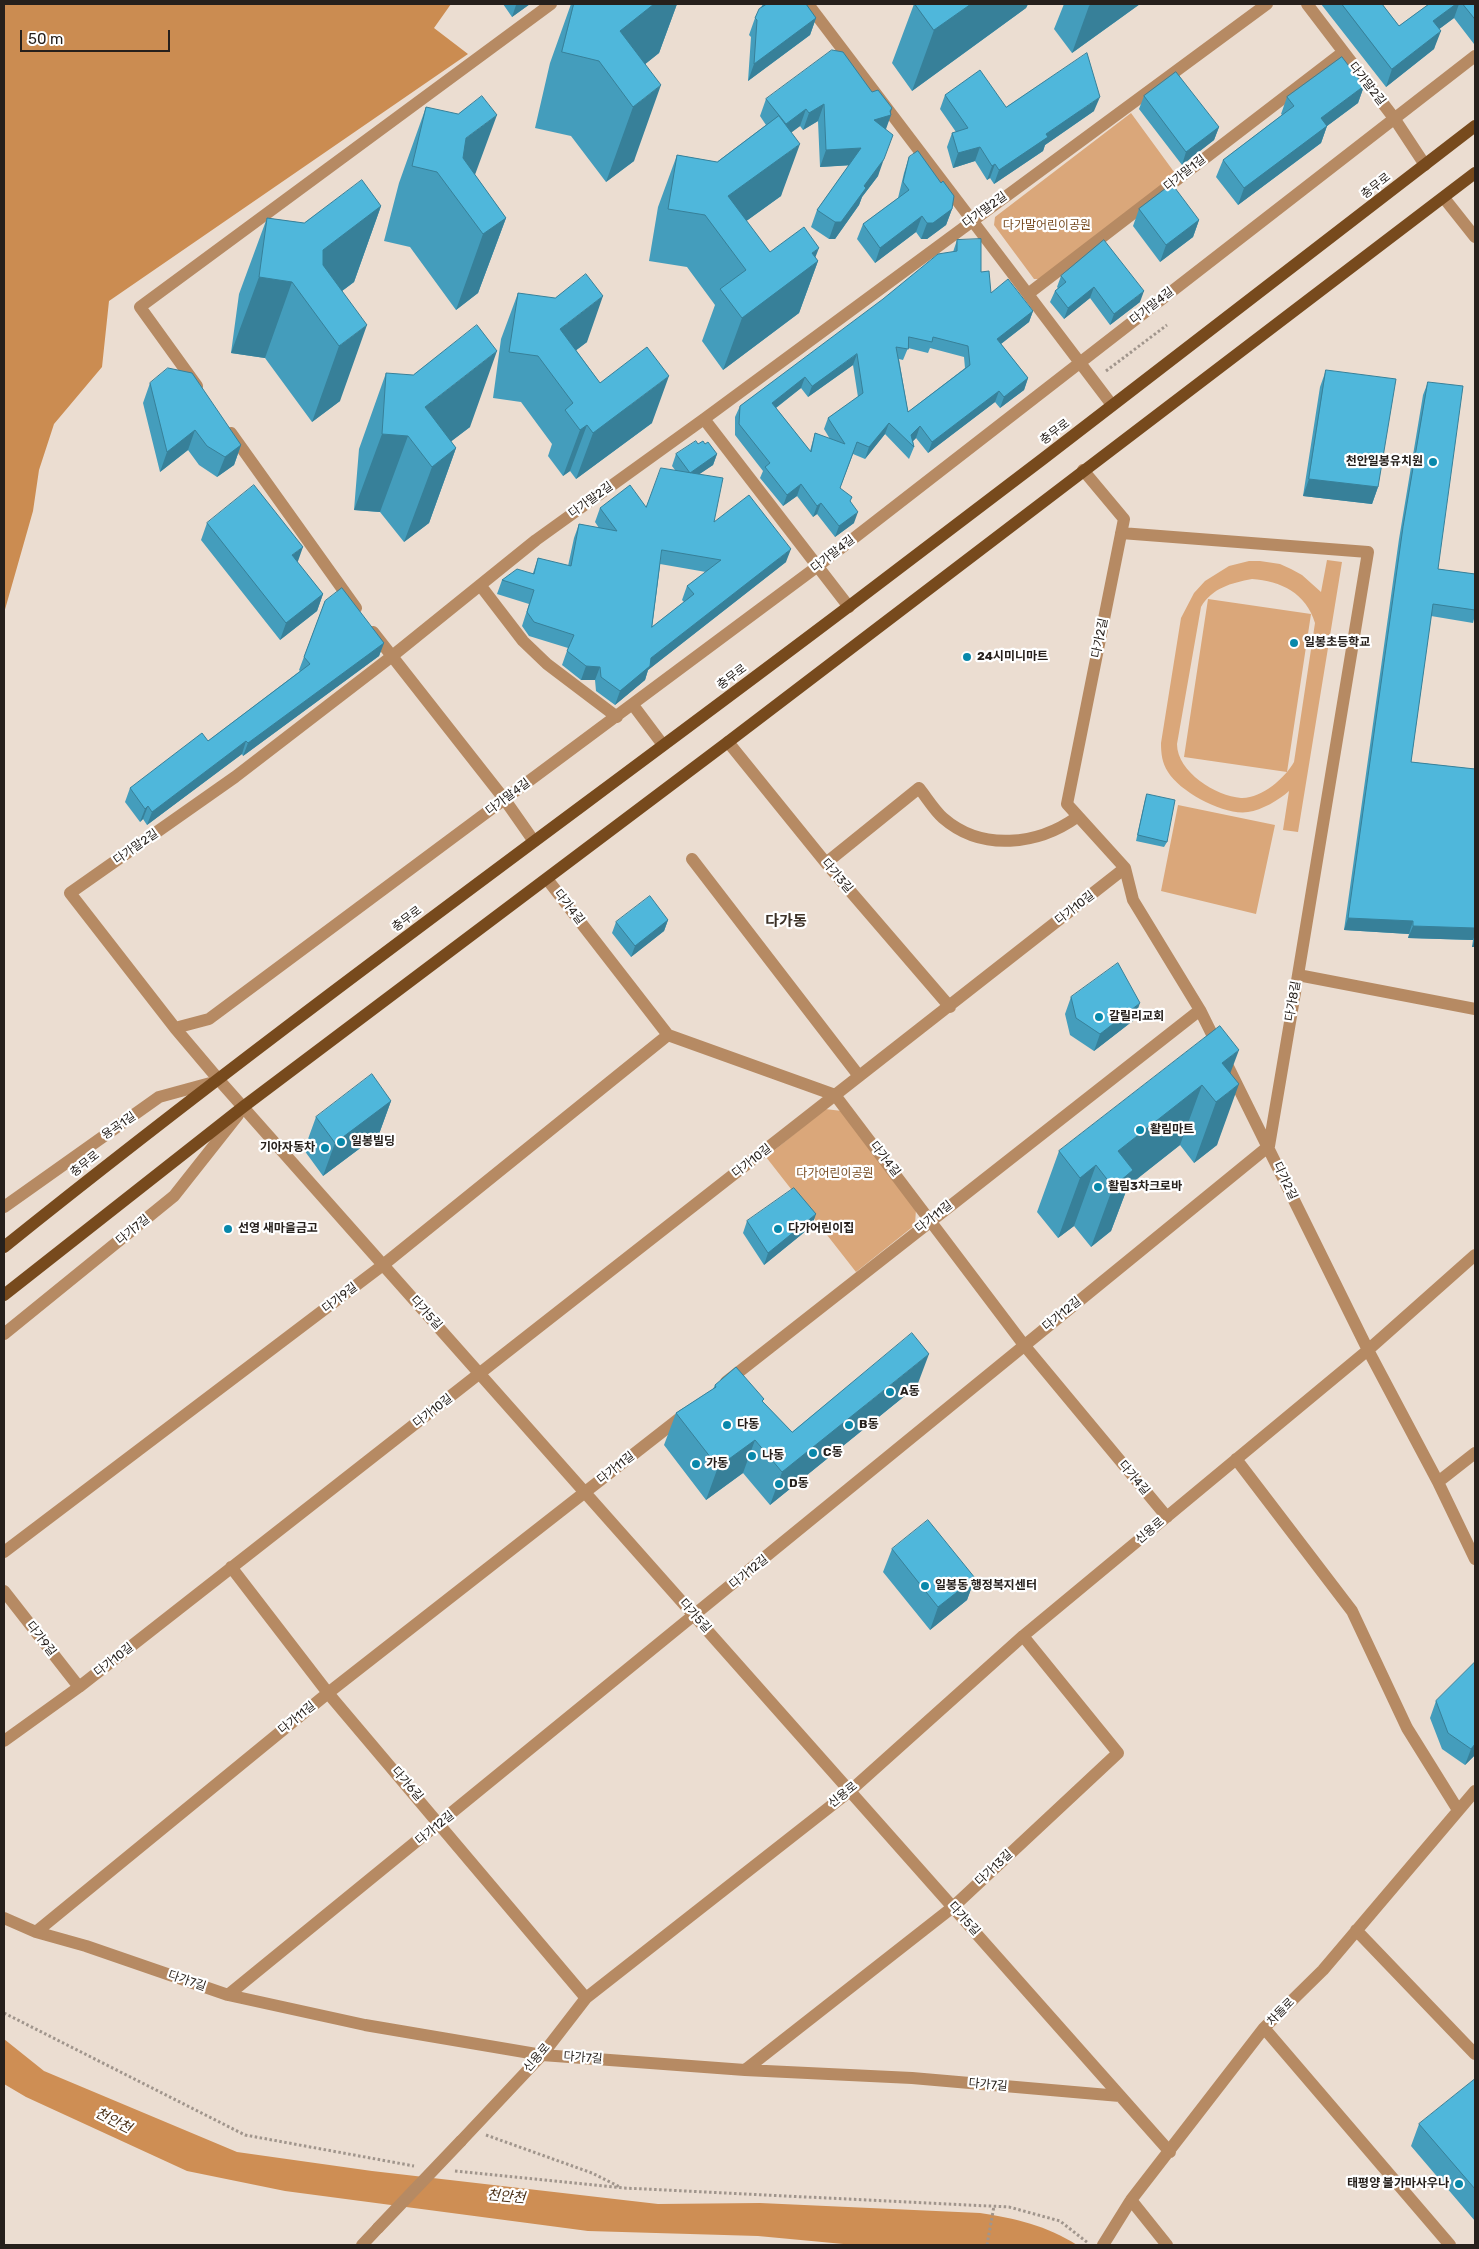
<!DOCTYPE html>
<html>
<head>
<meta charset="utf-8">
<style>
	body { margin:0 }
	#map { position:relative; width:1479px; height:2249px; overflow:hidden; background:#ebddd1; font-family:Rubik,sans-serif }
	canvas { display:block }
	.frame { position:absolute; inset:0; border:5px solid #26201c; pointer-events:none }
	.scale { position:absolute; left:20px; top:30px; width:150px; height:22px; box-sizing:border-box; border:2px solid #26201c; border-top:0; padding-left:6px; font-size:15px; line-height:18px; white-space:nowrap; color:#26201c; -webkit-text-stroke:4px #fff; paint-order:stroke }
</style>
</head>
<body>
<div id="map">
<canvas width="1479" height="2249"></canvas>
<div class="frame"></div>
<div class="scale">50 m</div>
</div>
<script>
const context = document.querySelector('canvas').getContext('2d');
context.lineJoin = 'round';
function paint(path, color) { context.fillStyle = color; context.fill(path, 'evenodd'); }
function stroke(path, color, width, dash) { context.strokeStyle = color; context.lineWidth = width; context.lineCap = dash ? 'butt' : 'round'; context.setLineDash(dash || []); context.stroke(path); }
function label(font, color, halo, rows, align = 'center') {
  context.font = font + ' Rubik,"Noto Sans KR",sans-serif'; context.lineWidth = 4.5; context.setLineDash([]); context.textBaseline = 'middle'; context.strokeStyle = halo; context.fillStyle = color; for (const [text, x, y, turn = 0] of rows) {
    context.save(); context.translate(x, y); context.rotate((+turn || 0) * Math.PI / 180); context.textAlign = isNaN(turn) ? turn : align; if (halo) context.strokeText(text, 0, 0); context.fillText(text, 0, 0); context.restore();
  }
}
paint(new Path2D(`
	M1131 113 1177 176 1042 279H1034L994 225 995 217Z
	M1327 560 1342 562 1298 832 1283 830 1289 791C1279 800 1262 810 1248 812 1225 816 1180 792 1168 772 1162 763 1161 753 1161 743L1181 618 1194 593 1205 581 1229 566 1249 561H1260L1280 564 1291 569 1302 575 1321 592ZM1252 579C1281 581 1306 593 1315 623L1294 762C1285 778 1261 799 1241 798 1216 796 1177 772 1177 744L1201 607C1212 588 1231 583 1252 579Z
	M1208 599 1311 614 1287 772 1184 757Z
	M1178 805 1275 825 1256 914 1161 891Z
	M825 1109 842 1111 916 1209 915 1225 856 1272 766 1157Z`), '#daa77a');
paint(new Path2D(`
	M4 4H451L434 28 468 54 109 301 102 367 54 424 39 470 33 511 4 613Z`), '#cb8c51');
paint(new Path2D(`
	M4 2039 44 2071 237 2152 372 2171 658 2204 760 2203 980 2213C1014 2218 1048 2226 1077 2245H854L758 2236 588 2231 285 2191 187 2171 26 2097 4 2084Z`), '#ce8e54');
stroke(new Path2D(`
	M1106 371 1167 325
	M4 2013 245 2135 414 2166
	M486 2135 592 2173 620 2187
	M455 2171 624 2188 1009 2207 1060 2221 1088 2243
	M987 2245 994 2206`), '#a0958c', 3, [2.5, 2.5]);
stroke(new Path2D(`
	M808 4 1112 405
	M1307 4 1394 118 1425 165
	M1444 198 1475 237
	M1028 294 1342 53
	M197 386 140 307 551 4
	M704 419 849 607
	M231 433 356 608
	M1083 470 1124 519 1067 804 1125 868 1133 900 1200 1010 1368 1350 1438 1482 1475 1559
	M1121 533 1368 552 1298 975
	M480 585 523 641 547 664 617 717
	M373 632 505 800 533 840
	M633 705 663 745
	M728 742 826 863 950 1007
	M692 859 859 1076
	M826 863 919 788C927 798 934 810 943 818 982 852 1038 845 1077 817
	M547 879 668 1035 835 1095 1024 1345 1167 1517
	M175 1028 209 1019 818 566 1475 56
	M4 1207 159 1097 214 1082
	M4 1334 174 1196 238 1115
	M726 1382 1200 1010
	M1236 1459 1352 1611 1407 1728 1458 1810
	M1438 1482 1475 1453
	M4 1552 383 1265 668 1035
	M231 1567 328 1693 586 1998
	M4 1591 79 1687
	M4 1741 79 1687 1125 868
	M4 1918 36 1932 86 1946 228 1995 365 2025 542 2055 745 2070 912 2078 1120 2096
	M1356 1930 1475 2054
	M36 1932 328 1693 685 1414
	M228 1995 1269 1146 1298 975 1475 1009
	M1264 2028 1450 2245
	M745 2070 953 1907 1118 1753 1023 1636
	M461 2141 542 2055 586 1998 850 1791 1023 1636 1368 1350 1475 1255
	M1170 2152 219 1080 175 1028 70 893 235 777 391 657 536 540 704 419 1267 4
	M1131 2200 1167 2245
	M362 2245 378 2228
	M1103 2245 1131 2200 1264 2028 1323 1970 1475 1791`), '#b68a63', 12);
stroke(new Path2D(`
	M4 1247C279 1026 566 820 848 607 1058 448 1267 288 1475 126
	M4 1295 243 1107 728 742 1475 173`), '#774a1d', 12);
stroke(new Path2D(`
	M378 2228 461 2141`), '#b68a63', 12);
paint(new Path2D(`
	M503 4H530L512 17Z
	M571 4H677L659 53 645 64 634 161 606 182 571 136 535 128 550 63Z
	M763 4H806L816 18 810 35 748 81 751 37 749 35 755 18Z
	M914 4H1028L1026 8 912 91 892 63Z
	M1064 4H1140L1072 53 1054 29Z
	M1321 4H1382L1399 26 1429 4H1475V43L1474 44 1454 18 1439 29 1434 49 1386 87Z
	M1364 86 1358 103 1327 126 1321 143 1238 205 1216 177 1223 160 1282 115 1281 114 1287 97Z
	M872 92 891 115 885 129 878 176 862 197 859 205 835 239H829L811 227 817 210 849 165 820 167 818 121 803 130 800 126 791 132 781 196 746 221 770 252 815 257 818 261 799 313 723 370 702 341 715 305 687 267 649 261 658 207 677 155 717 162 766 125 760 116 766 99Z
	M945 95 1006 107 1094 111 1045 145 1043 151 994 184 990 178 987 180 975 161 953 168 947 147 952 133 956 132 940 109Z
	M1144 96 1219 127 1214 140 1182 165 1139 109Z
	M426 107 506 218 478 293 456 310 410 247 384 241 399 183Z
	M909 157 952 209 946 225 927 239H921L916 232 875 263 857 239 863 224 898 198 904 173Z
	M381 206 354 282 342 291 340 401 312 422 265 358 231 353 239 294 267 218 304 223Z
	M1139 209 1199 220 1193 237 1160 262 1133 226Z
	M957 240 981 272 991 293 1033 311 1029 322 1001 344 1028 378 1024 390 1000 408 995 402 928 453 916 438 913 441 914 447 909 459 885 434 865 459 853 454 840 488 851 502 854 523 835 537 817 514 813 517 797 496 783 506 760 478 763 471 735 435V417L740 406 953 252ZM908 348 928 353 930 348 964 357 965 368 908 412 899 359 903 360ZM853 365 858 397 828 418 824 429 830 439 815 433 810 451 776 408 801 388 808 397Z
	M1061 276 1140 302 1110 325 1090 298 1064 319 1050 302 1055 291 1058 288 1057 287Z
	M518 293 587 342 576 350 600 383 652 423 576 479 570 471 563 476 548 456 552 444 521 402 493 398 501 339Z
	M1326 370 1378 487 1372 504 1303 496 1320 387Z
	M386 373 470 427 451 441 456 448 429 523 404 542 380 512 354 510 359 449Z
	M1428 382 1438 569 1475 574V615L1473 623 1431 616 1411 762 1475 769V947H1472L1473 940 1408 938 1409 934 1344 930 1399 539 1423 395Z
	M150 383 241 445 234 465 217 477 199 465 188 450 160 472 143 403Z
	M698 444 717 454 713 465 699 474 714 522 786 562 648 670 645 680 615 705 596 691 595 680H581L562 665 568 648 529 636 522 626 529 604 497 594 502 580 533 573 538 558 568 566 574 538 579 524 599 528 595 522 600 508 646 507 675 470 672 466 676 454ZM660 564 706 572 687 586 682 600 684 602 652 627Z
	M207 523 297 562 323 594 317 611 280 640 201 540Z
	M325 601 384 643 379 656 243 756 242 754 147 825 143 819 140 822 125 802 130 788 208 741 300 671 299 670Z
	M1147 794 1167 842 1164 847 1136 841 1145 800Z
	M668 920 664 931 631 957 612 933 616 922Z
	M1071 997 1134 1020 1094 1051 1070 1035 1065 1014Z
	M1220 1026 1230 1073 1217 1145 1194 1163 1180 1145 1128 1186 1111 1231 1091 1247 1074 1226 1058 1238 1037 1212 1059 1151Z
	M391 1101 379 1134 323 1176 304 1150 316 1117Z
	M747 1221 812 1226 764 1265 743 1233Z
	M715 1385 763 1402 792 1432 917 1386 770 1505 743 1473 706 1500 664 1445 676 1413 713 1389Z
	M892 1549 975 1578 967 1600 930 1630 883 1572Z
	M1475 1662V1755L1465 1765 1442 1749 1430 1718 1436 1701Z
	M1475 2079V2221L1411 2146 1419 2124Z`), '#449dbc');
paint(new Path2D(`
	M519 4H530L512 17 516 5Z
	M654 4H677L659 53 618 86 620 31Z
	M971 4H1028L1026 8 912 91 934 30Z
	M1091 4H1140L1072 53 1089 6Z
	M1456 4H1459L1454 18 1426 39 1433 21Z
	M816 18 810 35 748 81 754 64Z
	M1441 31 1434 49 1386 87 1392 69Z
	M661 85 634 161 606 182 633 107Z
	M1364 86 1358 103 1327 126 1321 143 1238 205 1244 188 1321 118Z
	M1100 97 1094 111 1045 145 1043 151 994 184 999 170 1046 134Z
	M824 104 818 121 803 130 809 113Z
	M892 108 890 115H891L885 132 874 120 890 111Z
	M806 109 800 126 779 142 785 125Z
	M497 115 469 191 449 187 466 138Z
	M1219 127 1214 140 1182 165 1186 152Z
	M800 144 781 196 723 238 728 196Z
	M980 147 975 161 953 168 958 153Z
	M861 148 855 165 820 167 826 150Z
	M884 159 878 176 862 197 859 205 835 239H829L835 222Z
	M995 164 990 178 987 180 992 166Z
	M381 206 354 282 314 312 323 250Z
	M952 209 946 225 927 239H921L927 223Z
	M922 216 916 232 875 263 880 248Z
	M506 218 478 293 456 310 483 234Z
	M1199 220 1193 237 1160 262 1166 245Z
	M819 248 812 266 818 261 799 313 723 370 742 318 812 253Z
	M259 277 292 282 265 358 231 353Z
	M1094 287 1090 298 1064 319 1068 308Z
	M1144 291 1140 302 1110 325 1114 314Z
	M603 296 587 342 549 371 560 329Z
	M1033 311 1029 322 993 350 997 339Z
	M367 325 340 401 312 422 339 346Z
	M497 351 470 427 427 460 425 407Z
	M857 354 853 365 808 397 812 386Z
	M669 376 652 423 576 479 593 433Z
	M805 377 801 388 768 414 772 403Z
	M1028 378 1024 390 1000 408 1004 397Z
	M999 391 995 402 928 453 932 442Z
	M889 423 885 434 865 459 869 447Z
	M587 425 570 471 563 476 580 430Z
	M920 426 916 438 910 444 911 435Z
	M195 430 188 450 160 472 167 452Z
	M382 434 408 436 380 512 354 510Z
	M241 445 234 465 217 477 225 457Z
	M456 448 429 523 404 542 432 467Z
	M717 454 713 465 685 484 690 473Z
	M1309 479 1378 487 1372 504 1303 496Z
	M801 484 797 496 783 506 787 495Z
	M821 503 817 514 813 517 817 506Z
	M858 512 854 523 835 537 839 526Z
	M303 547 297 564 292 555Z
	M791 549 786 562 648 670 645 680 615 705 620 691 651 658Z
	M323 594 317 611 280 640 286 623Z
	M384 643 379 656 243 756 248 743Z
	M586 666 600 667 595 680H581Z
	M246 741 242 754 147 825 152 812Z
	M148 806 143 819 140 822 145 809Z
	M1348 918 1413 921 1409 934 1344 930Z
	M668 920 664 931 631 957 635 946Z
	M1413 926 1475 928V935L1473 940 1408 938Z
	M1475 939V947H1472Z
	M1140 1003 1134 1020 1094 1051 1100 1034Z
	M1239 1050 1221 1098 1239 1084 1217 1145 1194 1163 1216 1102 1222 1063Z
	M1202 1085 1180 1145 1128 1186 1111 1231 1091 1247 1113 1187 1118 1151Z
	M391 1101 379 1134 323 1176 335 1143Z
	M1096 1165 1074 1226 1058 1238 1080 1178Z
	M816 1214 812 1226 764 1265 768 1253Z
	M929 1354 917 1386 770 1505 782 1472Z
	M755 1440 743 1473 706 1500 718 1467Z
	M975 1578 967 1600 930 1630 938 1607Z
	M1475 1744V1755L1465 1765 1471 1749Z`), '#378099');
const building = new Path2D(`
	M574 4H654L620 31 661 85 633 107 599 61 562 52Z
	M767 4H806L816 18 754 64 757 20 755 18 759 9Z
	M915 4H971L934 30Z
	M1342 4H1382L1399 26 1429 4H1456L1433 21 1441 31 1392 69Z
	M1463 4H1475V19Z
	M832 50 843 52 872 92 878 90 892 108 890 111 891 115 874 120 893 135 884 159 864 186 866 188 841 222H835L817 210 861 148 826 150 824 104 809 113 806 109 786 124 766 99Z
	M1087 53 1100 97 1046 134 1048 137 999 170 995 164 992 166 980 147 958 153 952 133 968 128 945 95 980 70 1006 107Z
	M1342 57 1364 86 1321 118 1327 126 1244 188 1223 160 1294 106 1287 97Z
	M1176 72 1219 127 1186 152 1144 96Z
	M482 96 497 115 466 138 463 158 506 218 483 234 437 172 412 166 426 107 458 114Z
	M779 116 800 144 728 196 770 252 804 227 819 248 812 253 818 261 742 318 720 289 746 270 705 215 668 209 677 155 717 162Z
	M918 151 941 183 943 181 954 196 952 209 933 223H927L922 216 880 248 863 224 909 190 903 182 909 157Z
	M362 180 381 206 323 250V265L367 325 339 346 292 282 259 277 267 218 304 223Z
	M1172 184 1199 220 1166 245 1139 209Z
	M981 239V272L989 271 991 293 1008 279 1033 311 997 339 1028 378 1004 397 999 391 932 442 920 426 911 435 914 447 889 423 869 447 857 442 840 488 852 497 850 501 858 512 839 526 821 503 817 506 801 484 787 495 765 467 770 463 739 424 740 406 883 299 938 254 957 251V240ZM909 337 932 342 933 337 968 346 970 365 908 412 896 347 908 349ZM857 354 863 393 828 418 845 444 815 433 811 452 772 403 805 377 812 386Z
	M1104 240 1144 291 1114 314 1094 287 1068 308 1055 291 1066 282 1061 276Z
	M586 274 603 296 560 329 600 383 647 347 669 376 593 433 587 425 580 430 565 410 573 403 538 356 509 352 518 293 555 298Z
	M477 325 497 351 425 407 456 448 432 467 408 436 382 434 386 373 413 375Z
	M168 368 192 373 241 445 225 457 207 446 195 430 167 452 150 383Z
	M1326 370 1396 379 1378 487 1309 479Z
	M1428 382 1463 386 1438 569 1475 574V610L1433 604 1411 762 1475 769V928L1413 926V921L1348 918 1403 527Z
	M696 441 698 444 703 441 705 444 708 442 717 454 690 473 676 454Z
	M661 468 723 478 714 522 749 495 791 549 651 658 650 666 620 691 601 677 600 667 586 666 567 651 574 635 534 622 527 612 534 590 502 580 517 569 534 574 538 558 571 566 579 524 617 531 600 508 630 485 646 507ZM662 550 721 560 687 586 694 594 652 627Z
	M254 485 303 547 292 555 323 594 286 623 207 523Z
	M342 588 384 643 248 743 246 741 152 812 148 806 145 809 130 788 202 733 208 741 310 664 304 657 325 601Z
	M1147 794 1175 800 1167 842 1138 835Z
	M650 896 668 920 635 946 616 922Z
	M1118 963 1140 1003 1100 1034 1076 1018 1071 997Z
	M1220 1026 1239 1050 1222 1063 1239 1084 1216 1102 1202 1085 1118 1151 1133 1170 1113 1187 1096 1165 1080 1178 1059 1151Z
	M372 1074 391 1101 335 1143 316 1117Z
	M794 1188 816 1214 768 1253 747 1221Z
	M912 1333 929 1354 782 1472 755 1440 718 1467 676 1413 716 1387 715 1385 736 1367 764 1399 762 1401 792 1432Z
	M928 1520 975 1578 938 1607 892 1549Z
	M1475 1662V1744L1471 1749 1448 1733 1436 1701Z
	M1475 2079V2189L1419 2124Z`);
paint(building, '#4fb7db');
stroke(building, '#378099', 1);
for (const [x, y, r, color] of [
	[1433,462,5,"#0888ab"],
	[1294,643,5,"#0888ab"],
	[967,657,5,"#0888ab"],
	[1099,1017,5,"#0888ab"],
	[1140,1130,5,"#0888ab"],
	[341,1142,5,"#0888ab"],
	[325,1148,5,"#0888ab"],
	[1098,1187,5,"#0888ab"],
	[228,1229,5,"#0888ab"],
	[778,1229,5,"#0888ab"],
	[890,1392,5,"#0888ab"],
	[727,1425,5,"#0888ab"],
	[849,1425,5,"#0888ab"],
	[813,1453,5,"#0888ab"],
	[752,1456,5,"#0888ab"],
	[696,1464,5,"#0888ab"],
	[779,1484,5,"#0888ab"],
	[925,1586,5,"#0888ab"],
	[1459,2184,5,"#0888ab"]
]) { const dot = new Path2D(); dot.arc(x, y, r, 0, 2 * Math.PI); context.fillStyle = color; context.fill(dot); stroke(dot, '#fff', 2); }
label('12px', '#26201c', '#fff', [
	["다가말2길",1367,84,52],
	["다가말1길",1185,173,-38],
	["충무로",1376,186,-38],
	["다가말2길",985,210,-36],
	["다가말4길",1152,306,-38],
	["충무로",1055,432,-37],
	["다가말2길",591,500,-36],
	["다가말4길",833,554,-38],
	["다가2길",1100,638,-79],
	["충무로",732,677,-37],
	["다가말4길",508,797,-37],
	["다가말2길",136,847,-35],
	["다가3길",837,876,49],
	["다가4길",569,907,52],
	["다가10길",1075,908,-38],
	["충무로",407,919,-37],
	["다가8길",1293,1001,-80],
	["용곡1길",119,1126,-35],
	["다가4길",885,1159,52],
	["다가10길",752,1161,-38],
	["충무로",85,1164,-39],
	["다가2길",1285,1181,65],
	["다가11길",934,1217,-38],
	["다가7길",133,1230,-39],
	["다가9길",340,1298,-37],
	["다가5길",426,1313,48],
	["다가12길",1062,1314,-39],
	["다가10길",433,1411,-38],
	["다가11길",616,1468,-38],
	["다가4길",1134,1478,50],
	["신용로",1150,1531,-40],
	["다가12길",749,1572,-39],
	["다가5길",695,1616,48],
	["다가9길",41,1639,52],
	["다가10길",114,1660,-38],
	["다가11길",297,1718,-39],
	["다가6길",407,1784,49],
	["신용로",843,1795,-39],
	["다가12길",435,1828,-39],
	["다가13길",994,1868,-43],
	["다가5길",964,1919,48],
	["다가7길",187,1981,19],
	["차돌로",1281,2012,-45],
	["신용로",537,2058,-49],
	["다가7길",583,2058,4],
	["다가7길",988,2085,5]
]);
label('12px', '#774b20', '#fff', [
	["다가말어린이공원",1047,226],
	["다가어린이공원",835,1174]
]);
label('bold 12px', '#26201c', '#fff', [
	["천안일봉유치원",1423,462,"right"],
	["일봉초등학교",1304,643],
	["24시미니마트",977,657],
	["갈릴리교회",1109,1017],
	["활림마트",1150,1130],
	["일봉빌딩",351,1142],
	["기아자동차",315,1148,"right"],
	["활림3차크로바",1108,1187],
	["선영 새마을금고",238,1229],
	["다가어린이집",788,1229],
	["A동",900,1392],
	["다동",737,1425],
	["B동",859,1425],
	["C동",823,1453],
	["나동",762,1456],
	["가동",706,1464],
	["D동",789,1484],
	["일봉동 행정복지센터",935,1586],
	["태평양 불가마사우나",1449,2184,"right"]
], 'left');
label('italic 14px', '#4a2f16', '#fff', [
	["천안천",113,2121,27],
	["천안천",506,2197,5]
]);
label('bold 15px', '#3b3026', '#fff', [
	["다가동",786,922]
]);
</script>
</body>
</html>
